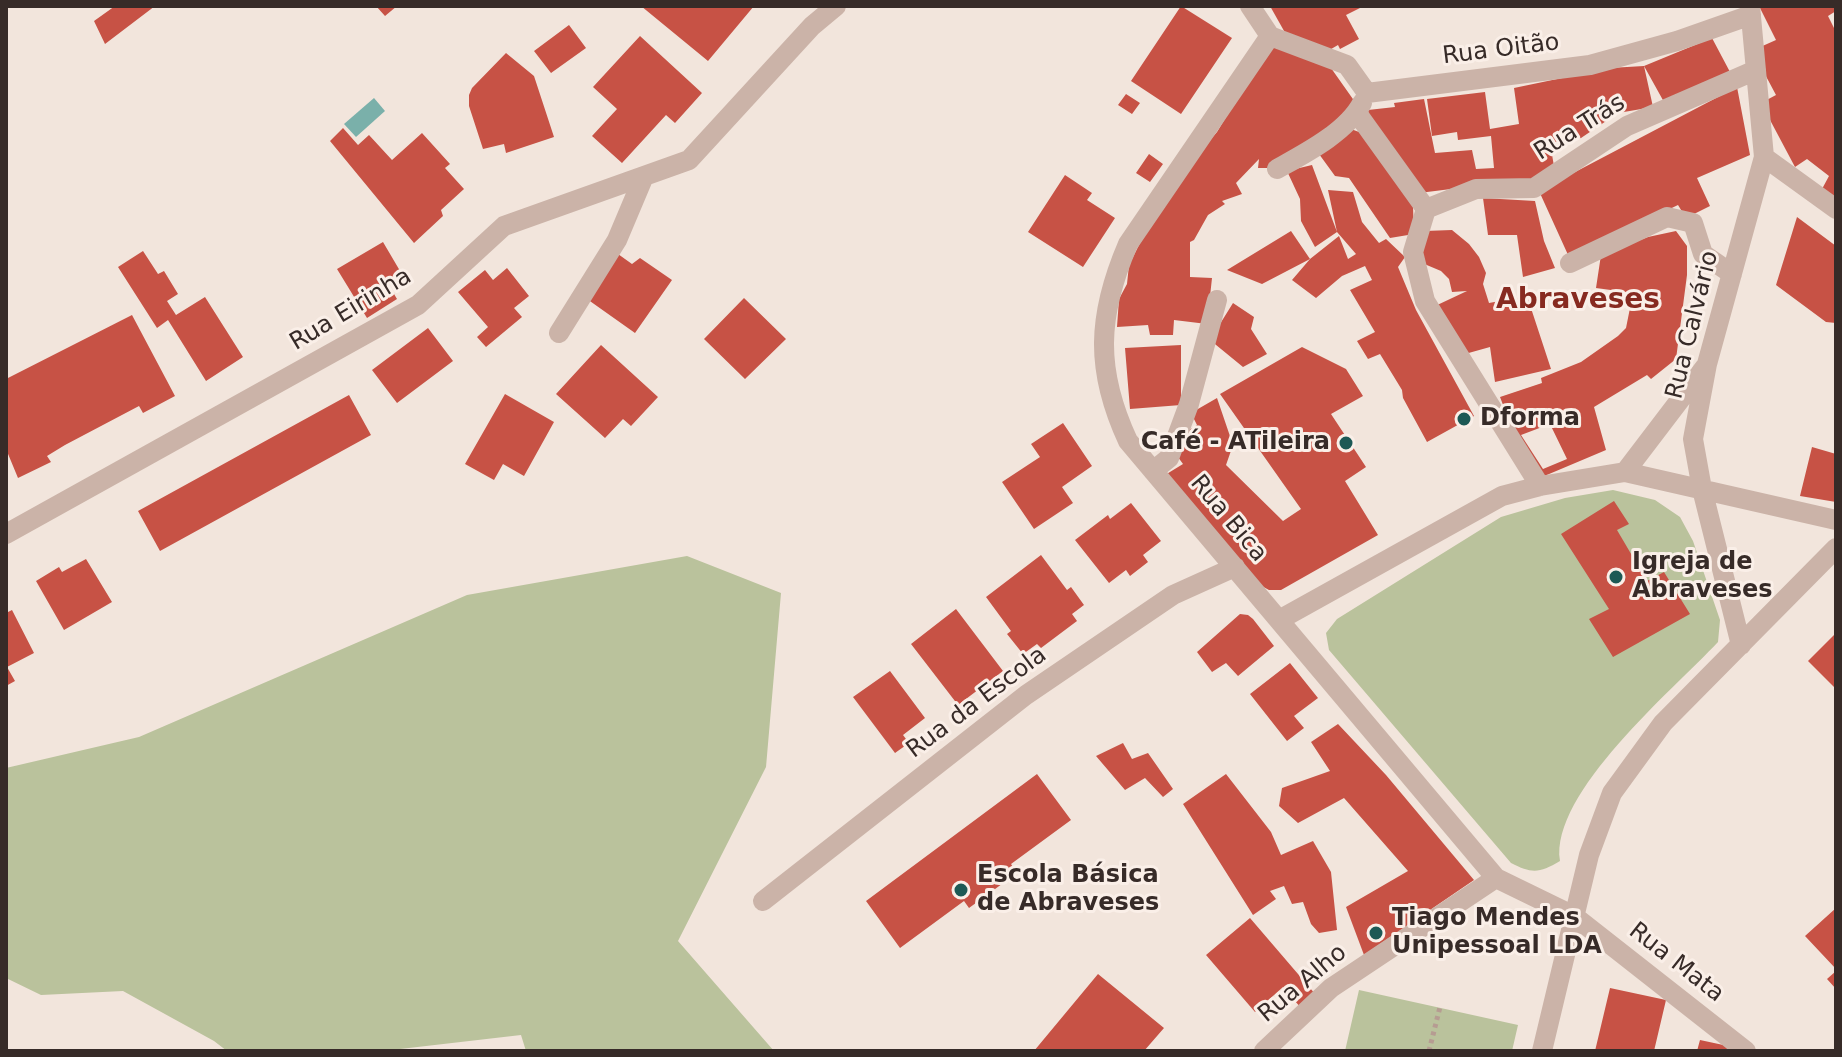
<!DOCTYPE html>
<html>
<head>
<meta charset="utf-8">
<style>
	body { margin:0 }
	#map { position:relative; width:1842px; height:1057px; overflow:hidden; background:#f2e5dc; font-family:"DejaVu Sans",sans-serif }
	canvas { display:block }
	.frame { position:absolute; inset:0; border:8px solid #372b28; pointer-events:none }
</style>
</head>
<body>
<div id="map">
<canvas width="1842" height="1057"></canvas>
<div class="frame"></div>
</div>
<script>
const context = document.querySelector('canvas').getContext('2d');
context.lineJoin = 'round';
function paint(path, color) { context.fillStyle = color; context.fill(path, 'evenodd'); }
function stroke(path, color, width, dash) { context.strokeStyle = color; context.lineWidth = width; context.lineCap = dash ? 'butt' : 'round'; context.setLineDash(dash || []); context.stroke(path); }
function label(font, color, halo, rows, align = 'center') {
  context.font = font + ' "DejaVu Sans",sans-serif'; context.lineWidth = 6; context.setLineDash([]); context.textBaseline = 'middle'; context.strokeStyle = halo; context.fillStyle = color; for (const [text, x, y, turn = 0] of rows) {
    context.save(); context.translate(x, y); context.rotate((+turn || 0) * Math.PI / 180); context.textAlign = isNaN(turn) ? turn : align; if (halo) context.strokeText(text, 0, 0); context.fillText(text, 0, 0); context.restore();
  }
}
paint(new Path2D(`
	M1613 490 1655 500 1680 517 1693 541 1720 620 1718 642C1673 690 1550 793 1560 861 1540 873 1532 874 1511 863L1329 650 1326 633 1337 619 1501 517 1565 498Z
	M687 556 781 593 766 767 678 941 774 1051H526L521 1035 383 1051H227L214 1041 123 991 41 995 6 978V768L139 737 467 595Z
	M1359 990 1518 1025 1512 1051H1345Z`), '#bac29c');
paint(new Path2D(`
	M374 98 385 111 356 137 344 124Z`), '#7ab0aa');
paint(new Path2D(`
	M115 6H155L105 44 94 21Z
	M376 6H397L385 16Z
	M641 6H754L708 61Z
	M1181 6 1232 38 1181 114 1131 81Z
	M1270 6H1364L1346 15 1359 39 1340 49 1338 45 1326 52 1288 38Z
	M1759 6H1836V11L1828 16 1836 32V198L1822 189 1829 176 1807 159 1795 167 1761 103 1776 95 1760 65 1765 62 1758 48 1776 40Z
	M569 25 586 48 551 73 534 51Z
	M640 36 702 93 675 123 666 115 622 163 592 136 617 109 593 87Z
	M1712 38 1730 72 1664 102 1644 66Z
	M1270 44 1331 68 1355 102 1326 130 1268 168H1258L1259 159 1236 183 1242 194 1222 201 1225 204 1208 215 1194 240 1190 242V277L1212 278 1207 324 1174 320 1173 335H1150L1148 325 1117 327 1119 299 1127 284 1129 265 1140 243 1198 154 1217 132Z
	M506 53 534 76 554 137 506 153 504 144 483 149 469 106V95L472 88Z
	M1644 66 1653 107 1618 113 1581 138 1550 143 1555 172 1530 185 1475 186 1419 193 1370 127 1368 110 1395 107 1394 103 1424 99 1435 153 1472 150 1476 169 1494 168 1491 136 1458 140 1457 132 1432 136 1427 99 1485 92 1490 129 1519 124 1514 88 1610 68Z
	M1737 87 1750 155 1697 178 1710 206 1686 218 1678 205 1569 257 1539 191Z
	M1126 94 1140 103 1132 114 1118 105Z
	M343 128 358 145 369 135 392 160 422 133 450 164 445 168 464 189 441 210 443 216 414 243 330 141Z
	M1351 129 1367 135 1413 206 1414 234 1390 238 1349 178 1335 176 1319 154Z
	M1149 154 1163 164 1150 182 1136 173Z
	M1312 165 1337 232 1315 247 1301 221 1300 199 1287 171Z
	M1065 175 1092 193 1087 200 1115 218 1083 267 1028 232Z
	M1328 190 1353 192 1362 222 1379 243 1386 239 1405 257 1398 267 1416 310 1474 416 1427 442 1403 398 1402 390 1380 354 1368 359 1357 341 1375 332 1350 290 1372 280 1365 266 1342 276 1316 298 1292 280 1310 259 1262 284 1227 270 1291 231 1310 259 1339 236 1348 259 1356 254 1337 232Z
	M1483 198 1535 201 1544 241 1555 268 1523 277 1517 235H1488Z
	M1797 217 1836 246V323L1826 322 1776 285Z
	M1452 230 1469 244 1479 257 1486 273 1483 284 1489 303 1527 296 1551 369 1495 382 1490 347 1465 354 1433 307 1467 291 1452 292 1449 279 1441 271 1422 263 1425 231Z
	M1676 231 1687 246V275L1676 359 1651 379 1647 375 1594 407 1606 450 1542 477 1515 436 1500 397 1542 383 1541 378 1581 362 1618 336 1626 328 1633 293 1596 288 1601 255 1648 237ZM1550 424 1567 459 1543 469 1521 435Z
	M383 242 403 276 388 284 397 299 367 318 337 269Z
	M143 251 158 274 164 271 178 294 167 301 176 315 205 297 243 357 206 381 168 320 157 328 118 267Z
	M618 254 632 264 640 258 672 280 635 333 587 299Z
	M507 268 529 296 514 308 522 317 486 347 477 337 488 327 458 292 485 270 493 280Z
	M744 298 786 339 745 379 704 339Z
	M1233 303 1254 317 1251 329 1267 354 1243 367 1210 340Z
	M132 315 175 396 143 413 139 406 65 445 47 456 51 462 18 478 6 449V379Z
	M428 328 453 361 397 403 372 370Z
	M601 345 658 397 631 426 623 419 605 438 556 394Z
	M1181 345V405L1130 409 1125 348Z
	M1302 347 1346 369 1363 396 1331 414 1366 467 1345 481 1378 535 1281 590H1269L1258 584 1165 475 1183 464 1175 453 1187 444 1182 434 1197 425 1191 413 1217 398 1233 445 1226 465 1283 521 1301 509 1220 394Z
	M505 394 554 422 524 476 503 464 494 480 465 464Z
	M349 395 371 435 160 551 138 511Z
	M1063 423 1092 466 1062 487 1073 503 1034 529 1002 482 1040 457 1031 444Z
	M1812 447 1836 454V502L1800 496Z
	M1614 501 1629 524 1617 530 1647 581 1664 572 1690 614 1613 657 1589 619 1609 609 1561 534Z
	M1131 503 1161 541 1143 555 1148 562 1130 576 1126 570 1109 583 1075 540 1108 515 1110 519Z
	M1041 555 1067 590 1071 587 1084 605 1072 614 1077 621 1041 648 1037 644 1023 654 1007 634 1011 631 986 597Z
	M86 559 112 602 64 630 36 581 59 567 62 572Z
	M956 609 1003 671 958 705 911 644Z
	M12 610 34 653 7 667 15 681 6 686V613Z
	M1240 614 1248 615 1253 619 1274 646 1238 676 1226 663 1212 672 1197 652Z
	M1836 633V689L1808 661Z
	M1290 663 1318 698 1294 716 1304 728 1287 741 1250 694Z
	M890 671 925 718 903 735 909 743 895 753 853 697Z
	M1338 724 1386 775 1474 880 1364 955 1346 907 1408 871 1344 798 1298 823 1279 806 1282 788 1330 771 1311 742Z
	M1123 743 1132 759 1148 753 1173 789 1163 797 1145 778 1125 790 1096 756Z
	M1037 774 1071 820 1011 864 1017 873 969 908 964 901 900 948 866 901Z
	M1226 774 1271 832 1281 855 1313 841 1331 872 1337 930 1319 933 1311 924 1303 902 1292 904 1284 886 1270 891 1276 899 1253 915 1183 804Z
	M1836 908V969L1805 936Z
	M1250 918 1316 995 1301 1008 1283 987 1255 1012 1206 955Z
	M1836 971V989L1827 979Z
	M1098 974 1164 1028 1144 1051H1034Z
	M1610 988 1666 1000 1654 1051H1595Z
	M1700 1040 1728 1046 1726 1051H1697Z`), '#c75245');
stroke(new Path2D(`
	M1429 1051 1440 1007`), '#b69c92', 5, [4, 4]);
stroke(new Path2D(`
	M1250 6 1270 36
	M1270 36 1128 244C1097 316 1095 370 1128 441L1496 878 1574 916 1746 1051
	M1270 36 1347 65 1367 93
	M1367 93 1590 65 1677 41 1751 15
	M1357 113 1426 209 1413 252 1425 301 1540 486
	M1764 157 1836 209
	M1277 169C1304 154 1347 132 1362 103
	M1426 209 1476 189 1534 188 1627 126 1756 70
	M1570 263 1667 217 1693 223 1703 254 1732 274
	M559 333 617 240 644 176
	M1153 471 1169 458 1189 404 1217 300
	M1625 472 1705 367
	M6 534 418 305 504 226 689 160 812 26 836 6
	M1279 620 1502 496 1540 486 1625 472 1836 520
	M1741 645 1702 489 1693 439 1707 364 1764 157 1750 6
	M763 901 1026 695 1173 595 1235 567
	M1264 1051 1331 988 1496 878
	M1542 1051 1589 855 1612 793 1663 723 1836 548`), '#cbb3a8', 20);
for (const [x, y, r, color] of [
	[1464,419,8,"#1d5955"],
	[1346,443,8,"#1d5955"],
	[1616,577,8,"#1d5955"],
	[961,890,8,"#1d5955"],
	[1376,933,8,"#1d5955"]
]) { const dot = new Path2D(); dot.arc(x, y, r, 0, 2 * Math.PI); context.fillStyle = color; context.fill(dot); stroke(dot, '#faefe8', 3); }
label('24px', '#372b28', '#faefe8', [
	["Rua Oitão",1501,50,-7],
	["Rua Trás",1580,128,-32],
	["Rua Eirinha",351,310,-31],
	["Rua Calvário",1693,325,-76],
	["Rua Bica",1228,519,50],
	["Rua da Escola",977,703,-37],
	["Rua Mata",1676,963,38],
	["Rua Alho",1303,984,-40]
]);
label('bold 24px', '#372b28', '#faefe8', [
	["Dforma",1480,419],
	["Café - ATileira",1330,443,"right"],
	["Igreja de",1632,563],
	["Abraveses",1632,591],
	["Escola Básica",977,876],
	["de Abraveses",977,904],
	["Tiago Mendes",1392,919],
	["Unipessoal LDA",1392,947]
], 'left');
label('bold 28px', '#872a20', '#faefe8', [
	["Abraveses",1578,301]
]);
</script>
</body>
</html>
